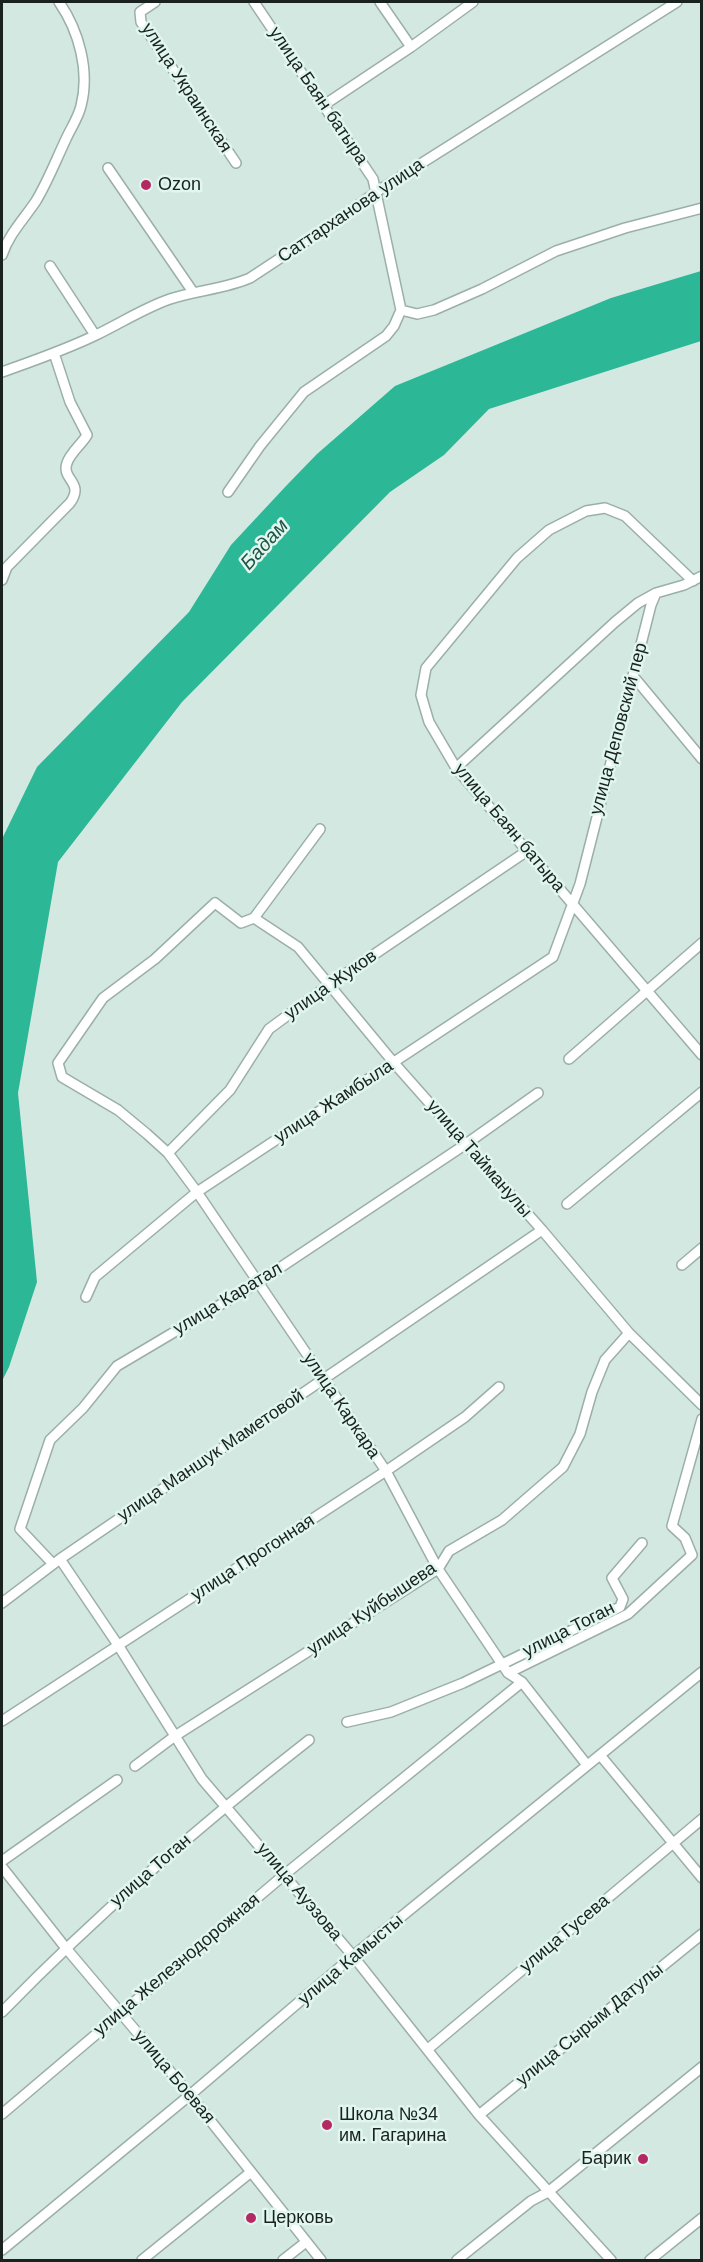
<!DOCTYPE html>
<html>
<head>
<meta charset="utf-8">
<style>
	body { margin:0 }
	#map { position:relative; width:703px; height:2262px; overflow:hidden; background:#d3e8e1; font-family:Arial,sans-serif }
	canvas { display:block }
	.frame { position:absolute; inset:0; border:3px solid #1a221f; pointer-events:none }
</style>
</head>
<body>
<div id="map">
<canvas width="703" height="2262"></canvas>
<div class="frame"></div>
</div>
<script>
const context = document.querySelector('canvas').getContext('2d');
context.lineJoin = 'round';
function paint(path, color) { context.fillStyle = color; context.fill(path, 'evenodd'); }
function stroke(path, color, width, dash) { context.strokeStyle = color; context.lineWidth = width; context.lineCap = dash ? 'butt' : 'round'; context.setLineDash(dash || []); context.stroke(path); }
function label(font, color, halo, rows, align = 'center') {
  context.font = font + ' Arial,sans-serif'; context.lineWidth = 5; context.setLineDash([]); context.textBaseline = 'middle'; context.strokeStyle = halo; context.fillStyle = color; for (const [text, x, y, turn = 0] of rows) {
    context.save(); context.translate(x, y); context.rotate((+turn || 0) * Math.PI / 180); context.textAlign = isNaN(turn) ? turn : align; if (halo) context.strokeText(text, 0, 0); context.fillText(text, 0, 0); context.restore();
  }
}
paint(new Path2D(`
	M701 271V341L489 409 444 455 390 492 182 702 58 862 18 1093 37 1282 9 1367 2 1381V839L37 767 189 612 231 545 286 486 317 454 395 386 611 298Z`), '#2cb796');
const minor = new Path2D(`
	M155 2 140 12 141 22 236 163
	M380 2 411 47
	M324 105 411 47 473 2
	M108 168 193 292
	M2 255C9 234 24 219 36 201 48 181 56 160 66 139 71 128 78 118 81 106 90 71 79 31 59 2
	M50 266 95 335
	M401 310 417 314 434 310 482 289 556 251 625 228 702 208
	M2 372C33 361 65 350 96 335 121 323 144 308 170 299 197 290 225 289 250 278L335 222 376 192 677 2
	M228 492 260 446 304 392 386 336 394 326 401 310 373 179 254 2
	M2 580 7 567 70 503C85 482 61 480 67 463 70 453 82 444 87 435L70 402 54 353
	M693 581 625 516 605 508 586 511 549 530 517 558 426 668 421 695 429 722 456 768 702 1055
	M634 677 702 759
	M456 768 615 622 638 603 656 593
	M320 829 254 918 241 923 215 903 155 959 103 998 58 1063 62 1077 118 1110 147 1134 168 1153 197 1192 386 1471 438 1569 508 1673 522 1682 587 1765
	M254 918 298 947 394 1063 542 1230 629 1333 702 1405
	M569 1059 702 943
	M168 1153 230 1090 269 1029 329 985 527 851
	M567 1204 702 1092
	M682 1265 702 1248
	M86 1297 95 1277 197 1192 553 957 580 884 651 605 656 593 684 585 702 576
	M60 1559 118 1645 202 1779 353 1956 479 2115 611 2260
	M53 1564 20 1529 50 1440 83 1408 117 1366 257 1283 466 1144 538 1093
	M2 1603 60 1559 542 1230
	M508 1673 628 1614 692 1555 685 1538 672 1526 702 1419
	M2 1721 386 1471 465 1417 499 1387
	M347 1722 391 1712 463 1683 620 1607 623 1599 612 1578 642 1543
	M600 1755 702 1878
	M135 1766 175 1736 438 1569 449 1551 502 1520 563 1467 580 1434 592 1392 605 1360 629 1333
	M2 1861 117 1780
	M2 1867 65 1947 190 2095 321 2260
	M2 2012C98 1914 201 1824 309 1740
	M428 2049 702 1819
	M2 2114 284 1875 522 1682
	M479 2115 702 1934
	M2 2250 190 2095 353 1956 702 1672
	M142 2260 251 2172
	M283 2260 306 2242
	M457 2260 531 2201 548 2192 702 2067
	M650 2260 702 2218`);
stroke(minor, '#9bafa8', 12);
stroke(minor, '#fff', 9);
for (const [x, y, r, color] of [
	[146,185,6,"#b42964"],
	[327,2125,6,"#b42964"],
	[643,2159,6,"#b42964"],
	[251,2218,6,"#b42964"]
]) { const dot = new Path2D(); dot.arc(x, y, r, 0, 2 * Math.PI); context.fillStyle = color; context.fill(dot); stroke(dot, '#e0f6ee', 2); }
label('18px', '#1a221f', '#e0f6ee', [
	["улица Украинская",186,88,57],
	["улица Баян батыра",318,96,56],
	["Саттарханова улица",351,211,-34],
	["улица Деповский пер",619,729,-75],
	["улица Баян батыра",509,828,50],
	["улица Жуков",331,985,-35],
	["улица Жамбыла",334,1102,-33],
	["улица Тайманулы",479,1159,49],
	["улица Каратал",228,1299,-31],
	["улица Каркара",341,1406,56],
	["улица Маншук Маметовой",211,1456,-34],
	["улица Прогонная",253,1558,-33],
	["улица Куйбышева",372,1609,-34],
	["улица Тоган",569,1630,-27],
	["улица Тоган",151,1871,-41],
	["улица Ауэзова",299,1892,50],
	["улица Гусева",565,1934,-40],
	["улица Камысты",351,1960,-40],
	["улица Железнодорожная",177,1965,-40],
	["улица Сырым Датулы",590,2025,-39],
	["улица Боевая",174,2077,50]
]);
label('18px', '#1a221f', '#e0f6ee', [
	["Ozon",158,185],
	["Школа №34",339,2115],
	["им. Гагарина",339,2136],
	["Барик",631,2159,"right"],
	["Церковь",263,2218]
], 'left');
label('italic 20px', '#205547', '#e0f6ee', [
	["Бадам",265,545,-48]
]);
</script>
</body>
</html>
